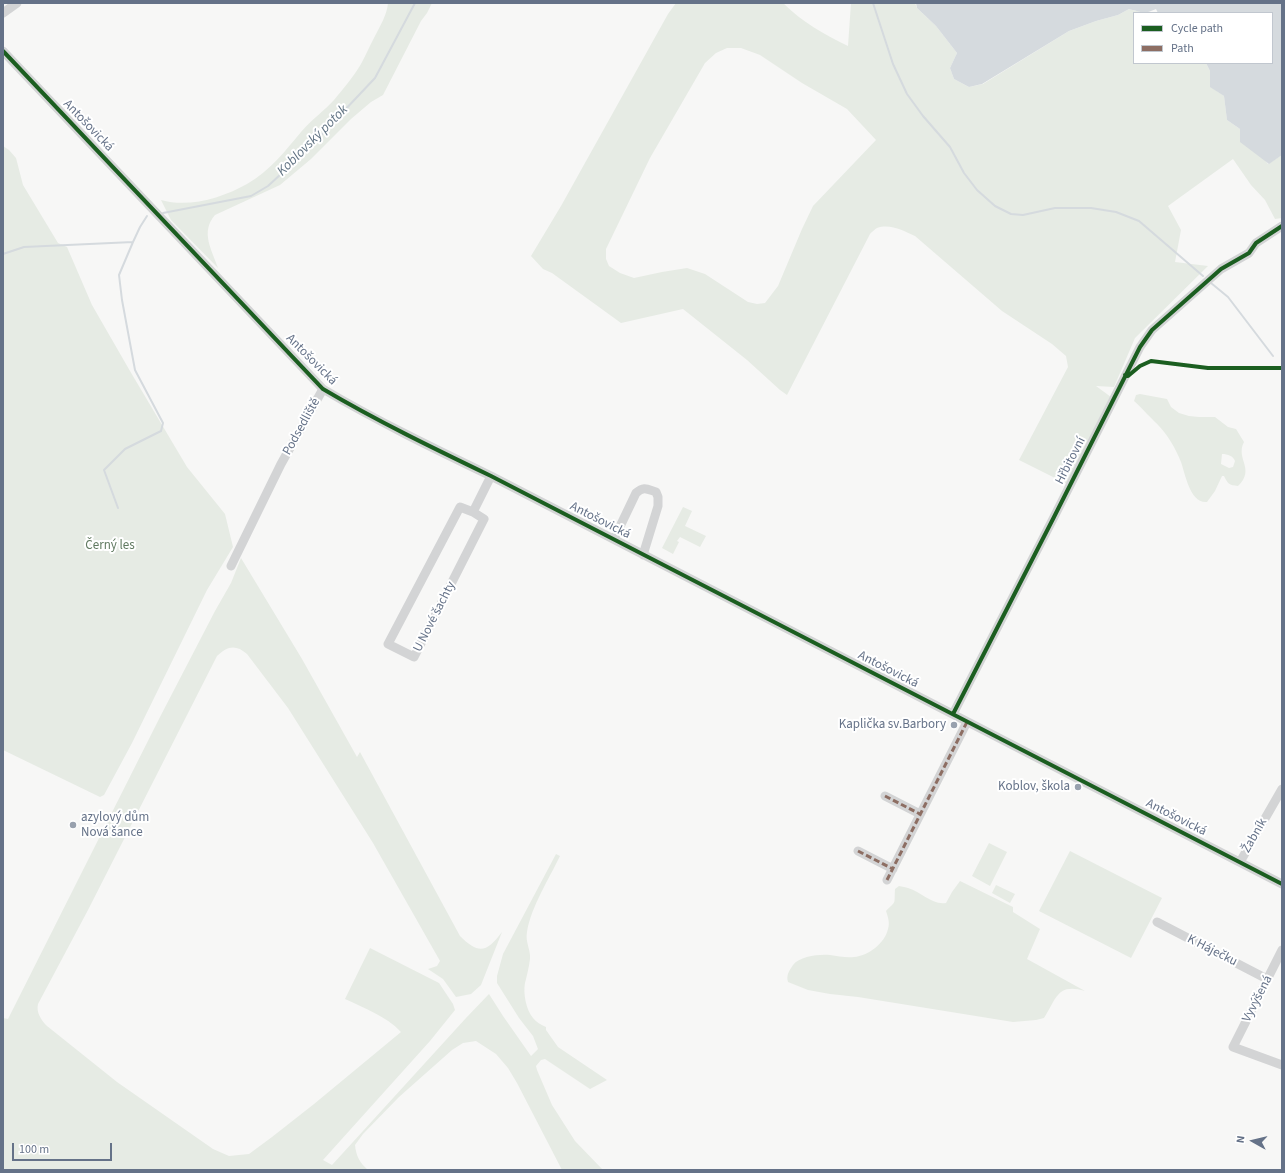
<!DOCTYPE html>
<html>
<head>
<meta charset="utf-8">
<style>
	body { margin:0 }
	#map { position:relative; width:1285px; height:1173px; overflow:hidden; background:#f7f7f6; font-family:"Source Sans 3",sans-serif }
	canvas { display:block }
	.frame { position:absolute; inset:0; border:4px solid #657288; pointer-events:none }
	.legend { position:absolute; left:1133px; top:12px; width:140px; height:52px; box-sizing:border-box; background:#fff; border:1px solid #c1c7cf; margin:0; padding:5px 7px; list-style:none; font-size:12px; color:#657288 }
	.legend li { display:flex; align-items:center; gap:8px; height:20px }
	.legend b { width:20px; border:1px solid #c1c7cf }
	.north { position:absolute; left:1233px; top:1121px; width:40px; height:40px; -webkit-text-stroke:3px #fff; paint-order:stroke; rotate:278deg; font-size:11px; font-weight:700; line-height:16px; text-align:center; color:#657288 }
	.north::after { content:''; display:block; margin:auto; width:14px; height:18px; background:#657288; clip-path:polygon(50% 0,100% 100%,50% 72%,0 100%) }
	.scale { position:absolute; left:12px; top:1143px; width:100px; height:18px; box-sizing:border-box; border:2px solid #657288; border-top:0; padding-left:5px; font-size:12px; line-height:14px; white-space:nowrap; color:#657288; -webkit-text-stroke:3px #fff; paint-order:stroke }
</style>
</head>
<body>
<div id="map">
<canvas width="1285" height="1173"></canvas>
<div class="frame"></div>
<ul class="legend">
<li><b style="height:5px;background:#1b5e20"></b>Cycle path</li>
<li><b style="height:5px;background:#8d6e63"></b>Path</li>
</ul>
<div class="north">N</div>
<div class="scale">100 m</div>
</div>
<script>
const context = document.querySelector('canvas').getContext('2d');
context.lineJoin = 'round';
function paint(path, color) { context.fillStyle = color; context.fill(path, 'evenodd'); }
function stroke(path, color, width, dash) { context.strokeStyle = color; context.lineWidth = width; context.lineCap = dash ? 'butt' : 'round'; context.setLineDash(dash || []); context.stroke(path); }
function label(font, color, halo, rows, align = 'center') {
  context.font = font + ' "Source Sans 3",sans-serif'; context.lineWidth = 4; context.setLineDash([]); context.textBaseline = 'middle'; context.strokeStyle = halo; context.fillStyle = color; for (const [text, x, y, turn = 0] of rows) {
    context.save(); context.translate(x, y); context.rotate((+turn || 0) * Math.PI / 180); context.textAlign = isNaN(turn) ? turn : align; if (halo) context.strokeText(text, 0, 0); context.fillText(text, 0, 0); context.restore();
  }
}
paint(new Path2D(`
	M388 3H432L427 13 421 21 383 95 371 102 351 119 311 159 280 185 215 215C200 232 212 250 218 268L171 220 161 200C189 208 222 198 247 184 270 171 285 151 301 132 311 120 324 111 334 100 343 89 354 76 361 64 366 55 370 45 375 36 380 26 387 15 388 3Z
	M676 3H783C802 22 825 35 848 46L851 3H915L917 8 936 26 957 53 950 68 954 79 969 87 983 84 1069 31 1096 21 1118 15 1129 9 1144 13H1134V63H1206L1210 71V86L1224 96 1227 120 1240 129 1268 164 1282 155V218L1275 219 1265 200 1251 185 1233 159 1168 206 1181 230 1175 262 1208 266 1135 338 1114 387 1096 386 1111 397 1067 484 1019 460 1068 367 1066 356 1052 344 1002 311 915 236C904 231 890 223 877 228 875 229 872 232 870 234L787 395 780 390 747 360 683 309 621 323 552 273 543 269 531 256 561 206 668 14ZM727 48H741L760 55 802 83 847 109 876 140 813 206 802 229 778 286 765 303 757 304 748 302 705 274 687 268 662 272 634 278 620 273 609 266 606 259V249L650 158 705 63 716 53Z
	M3 146 9 150 16 158 23 185 58 243 67 247 92 305 130 371 187 467 225 514 233 547 207 590 132 743 104 795 100 797 3 750Z
	M1140 394 1167 399 1171 407 1179 413 1189 416 1199 417H1215L1228 427 1236 429 1244 442C1235 459 1256 469 1238 486 1229 485 1228 484 1224 476H1222L1215 491 1207 502C1190 504 1185 473 1181 462 1178 455 1175 448 1171 442 1164 430 1157 424 1147 414 1143 410 1139 405 1134 401L1136 395ZM1222 454C1228 454 1233 456 1235 461L1233 467 1229 468 1221 464Z
	M683 507 692 511 685 526 706 536 700 547 680 537 677 541 679 542 673 554 662 548Z
	M241 558 302 659 357 757 360 752 460 936C479 955 487 952 502 932L481 985 471 994 456 997 443 979 428 969 437 966 440 961 373 843 288 708 247 654C236 644 227 646 217 656L88 910 38 1004C36 1012 41 1020 47 1026L117 1082 213 1149 229 1156 249 1154 272 1137 314 1104 401 1032C386 1016 364 1008 345 999L370 948 439 983 453 1004 455 1010 430 1041 323 1160 332 1165 466 1018 489 994 503 1016 531 1056 538 1049 533 1036 519 1018 497 983V976L503 954 556 854 560 856C549 879 531 907 527 932 525 942 531 950 530 959 529 967 527 975 525 983 523 993 526 1010 533 1018 536 1022 541 1025 546 1027V1030L558 1047 607 1080 590 1089 545 1059 541 1060 536 1066 537 1070 552 1105 575 1141 603 1170H562L517 1083 508 1068 496 1054 476 1041 463 1043 452 1050 399 1097 363 1134 355 1145C356 1156 360 1163 368 1170H3V1018L8 1019 160 717 215 611 231 583Z
	M989 843 1007 852 990 886 972 876Z
	M1070 851 1162 898 1131 958 1039 911Z
	M960 881 1013 907V912L1040 929 1027 959 1085 991C1057 983 1057 998 1044 1018L1036 1020 1013 1022 858 997 830 994 808 990 788 982C786 975 789 971 793 965 800 956 819 954 830 955 838 956 846 958 854 957 868 956 885 943 888 929 890 923 888 917 886 911 897 900 894 905 895 889L899 886C902 887 906 887 908 888 922 892 931 905 946 903L952 892Z
	M996 885 1015 894 1010 903 992 893Z`), '#e6ebe4');
paint(new Path2D(`
	M916 3H1282V155L1269 164 1240 142V129L1227 120 1224 96 1210 87V71L1206 63H1272V13H1158L1156 9C1143 15 1142 12 1129 9L1118 15 1096 21 1069 31 982 84 969 87 954 79 950 68 957 53 936 26 917 8Z`), '#d5dade');
stroke(new Path2D(`
	M873 3 893 64 907 94 923 116 950 147 964 173 977 190 995 206 1011 214 1023 215 1055 208H1091L1116 212 1139 221 1203 276
	M163 213 251 196 268 186 308 149 375 78 415 3
	M3 254 24 247 133 242 140 227 147 216
	M1211 283 1228 297 1273 356
	M118 508 104 470 125 449 161 431 163 423 135 370 122 300 119 275 133 242`), '#d5dade', 2);
stroke(new Path2D(`
	M3 13 17 3
	M3 51 323 389C377 421 435 449 491 476L1282 884
	M473 512 484 519 414 657 388 644 460 507 473 512 491 476
	M614 539 636 493C644 486 647 489 656 492L658 497V506L643 555
	M231 566 281 464 323 389
	M953 714 1054 517 1140 347 1152 330 1221 269 1249 253 1256 243 1282 226
	M885 796 920 814
	M858 851 893 869
	M1240 862 1282 789
	M887 880 967 722
	M1157 922 1267 979
	M1282 950 1233 1047 1282 1065`), '#d3d4d5', 9);
stroke(new Path2D(`
	M885 796 920 814
	M858 851 893 869
	M887 880 967 722`), '#8d6e63', 3, [6, 3]);
stroke(new Path2D(`
	M3 51 323 389C377 421 435 449 491 476L1282 884
	M1125 375 1128 376 1140 366 1151 361 1208 368H1282
	M953 714 1054 517 1140 347 1152 330 1221 269 1249 253 1256 243 1282 226`), '#1b5e20', 4);
for (const [x, y, r, color] of [
	[954,725,4,"#98a1ae"],
	[1078,787,4,"#98a1ae"],
	[73,825,4,"#98a1ae"]
]) { const dot = new Path2D(); dot.arc(x, y, r, 0, 2 * Math.PI); context.fillStyle = color; context.fill(dot); stroke(dot, '#fff', 1.5); }
label('13px', '#657288', '#fff', [
	["Antošovická",88,126,46],
	["Antošovická",311,360,45],
	["Podsedliště",302,427,-61],
	["Hřbitovní",1071,461,-63],
	["Antošovická",600,521,27],
	["U Nové šachty",435,617,-63],
	["Antošovická",888,670,27],
	["Antošovická",1176,818,27],
	["Žabník",1255,836,-60],
	["K Háječku",1212,951,27],
	["Vyvýšená",1258,999,-63]
]);
label('13px', '#617a61', '#fff', [
	["Černý les",110,546]
]);
label('13px', '#657288', '#fff', [
	["Kaplička sv.Barbory",946,725],
	["Koblov, škola",1070,787],
	["azylový dům",81,818,"left"],
	["Nová šance",81,833,"left"]
], 'right');
label('italic 14px', '#617383', '#fff', [
	["Koblovský potok",313,141,-45]
]);
</script>
</body>
</html>
